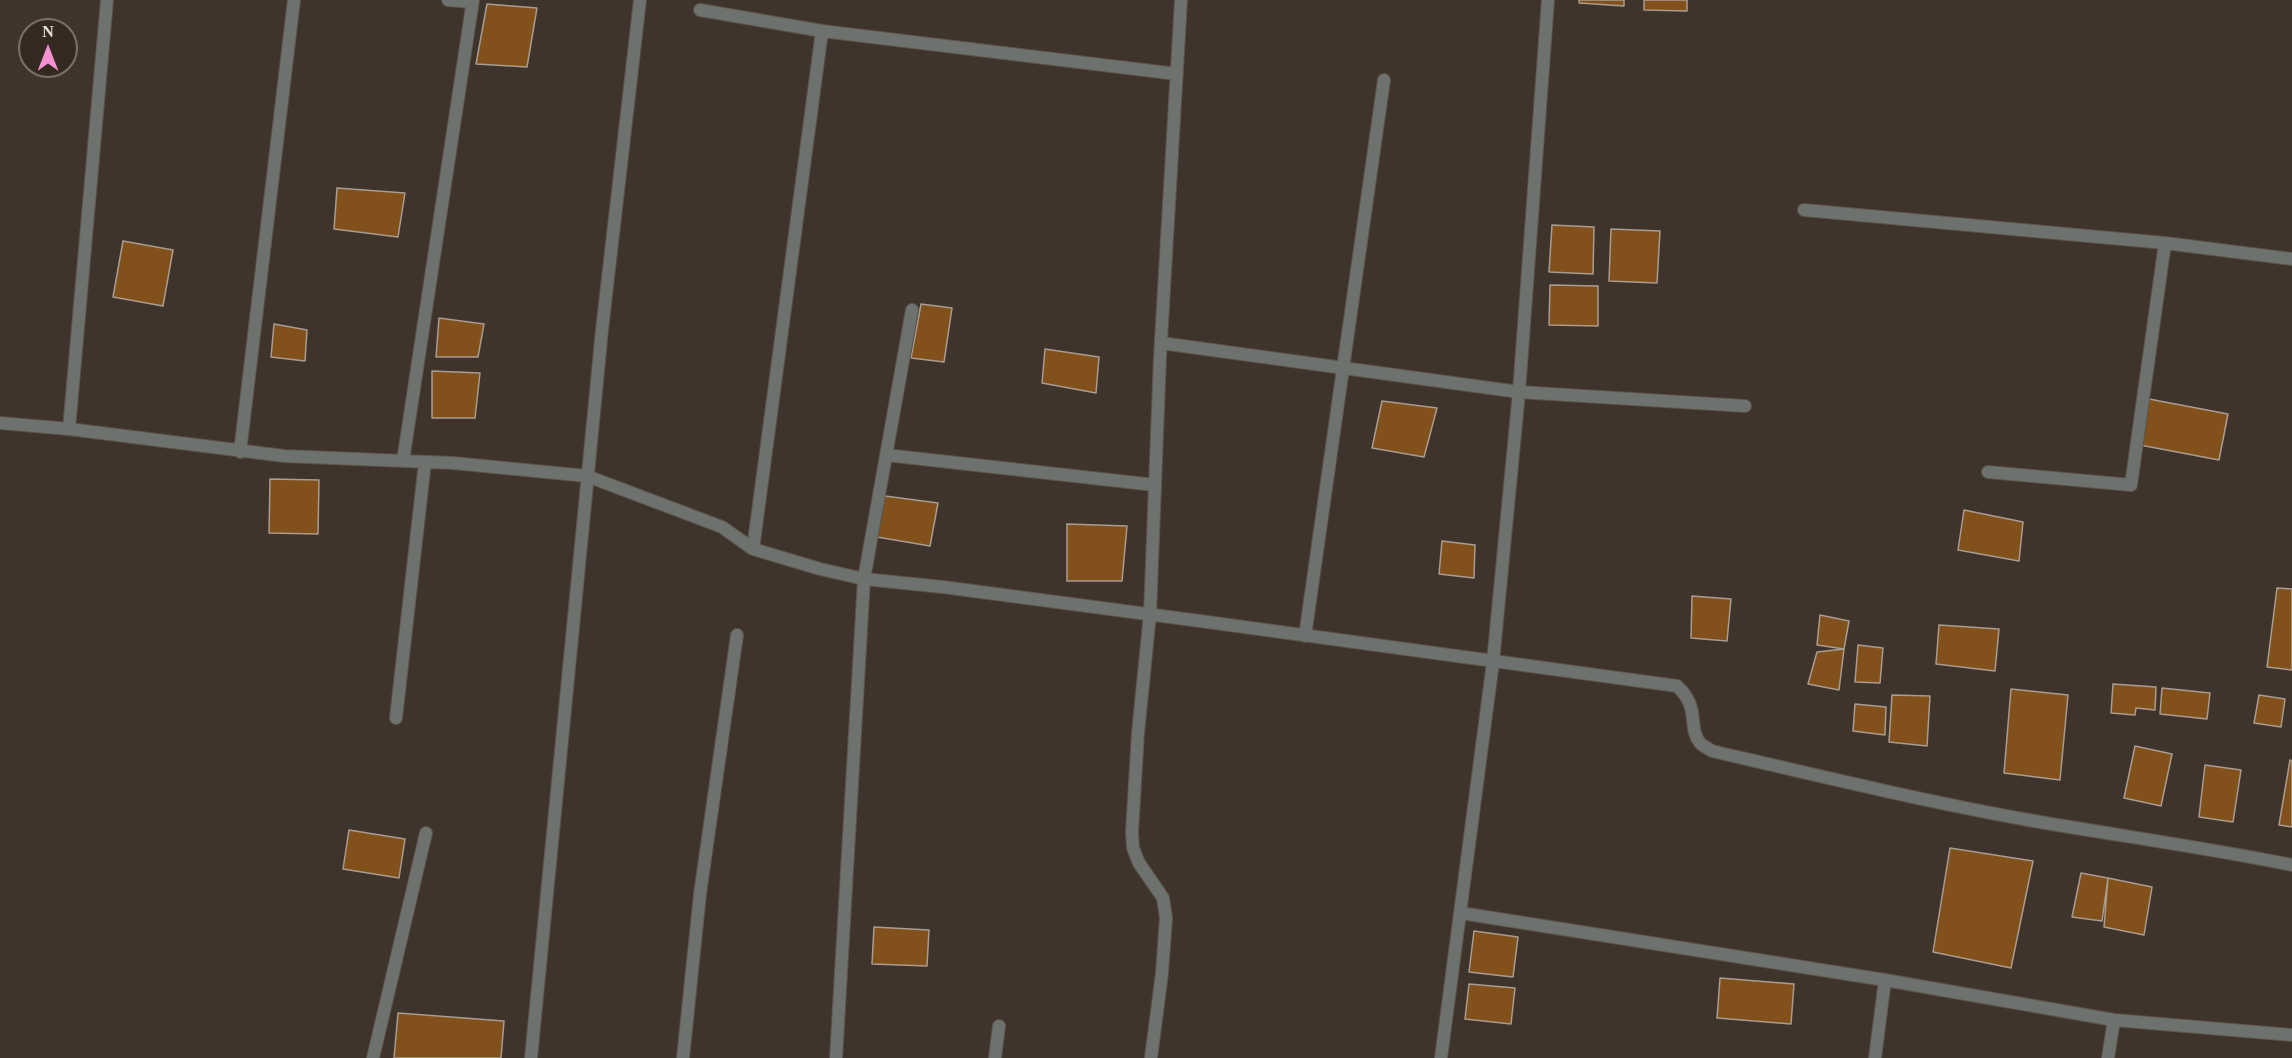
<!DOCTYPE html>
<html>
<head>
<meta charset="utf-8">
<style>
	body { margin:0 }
	#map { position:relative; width:2292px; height:1058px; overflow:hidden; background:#3f342b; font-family:"Times New Roman",serif }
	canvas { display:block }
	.north { position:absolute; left:18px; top:18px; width:60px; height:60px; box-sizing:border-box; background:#342a22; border:2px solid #7a726b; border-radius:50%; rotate:0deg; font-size:16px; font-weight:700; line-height:24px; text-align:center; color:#e4ded8 }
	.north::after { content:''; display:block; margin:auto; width:21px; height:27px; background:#f491d3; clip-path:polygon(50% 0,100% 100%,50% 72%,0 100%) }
</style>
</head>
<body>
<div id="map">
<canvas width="2292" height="1058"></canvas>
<div class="north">N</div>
</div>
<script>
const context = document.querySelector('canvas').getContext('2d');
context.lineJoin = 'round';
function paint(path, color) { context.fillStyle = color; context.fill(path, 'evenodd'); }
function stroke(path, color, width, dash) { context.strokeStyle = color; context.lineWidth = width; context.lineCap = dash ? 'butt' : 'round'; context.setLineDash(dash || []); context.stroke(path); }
const building = new Path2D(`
	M1579 0H1624V6L1579 3Z
	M1644 0H1687V11L1644 10Z
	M487 4 537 8 527 67 476 64Z
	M337 188 405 193 398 237 334 229Z
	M1552 225 1594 227 1593 274 1549 272Z
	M1611 229 1660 231 1657 283 1609 281Z
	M123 241 173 250 163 306 113 297Z
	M1550 285 1598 286V326L1549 325Z
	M921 304 952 308 944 362 911 358Z
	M439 318 484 324 478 357H436Z
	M274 324 307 330 305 361 271 357Z
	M1045 349 1099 357 1096 393 1042 383Z
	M432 371 480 373 475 418H432Z
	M2149 399 2228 414 2219 460 2140 445Z
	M1382 401 1437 408 1424 457 1372 448Z
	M270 479 319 480 318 534 269 533Z
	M885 496 938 503 930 546 877 537Z
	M1964 510 2023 522 2019 561 1958 550Z
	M1067 524 1127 526 1122 581H1067Z
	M1442 541 1475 545 1474 578 1439 574Z
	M2277 588 2292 589V670L2267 667Z
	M1692 596 1731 599 1727 641 1691 638Z
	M1820 615 1849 621 1844 649 1817 645Z
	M1939 625 1999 629 1995 671 1936 664Z
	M1858 645 1883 648 1880 683 1855 682Z
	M1844 649 1839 690 1808 684 1817 652Z
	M2113 684 2156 687 2155 710 2136 708 2135 715 2111 713Z
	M2162 688 2210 693 2207 719 2160 714Z
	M2011 689 2068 695 2060 780 2004 773Z
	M1892 695 1930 696 1927 746 1889 742Z
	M2259 695 2285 699 2281 727 2254 723Z
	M1855 704 1886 707 1885 735 1853 731Z
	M2135 746 2172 754 2161 806 2124 798Z
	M2290 760 2292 761V827L2279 825Z
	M2205 765 2241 770 2233 822 2199 817Z
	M349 830 405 839 399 878 343 869Z
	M1950 848 2033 861 2011 968 1933 952Z
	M2081 873 2108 878 2102 921 2072 917Z
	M2108 878 2152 887 2144 935 2104 927Z
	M874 927 929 930 927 966 872 964Z
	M1474 931 1518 937 1513 977 1469 972Z
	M1720 978 1794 984 1791 1024 1717 1018Z
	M1469 984 1515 988 1511 1024 1465 1019Z
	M398 1013 504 1021 501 1058H394Z`);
paint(building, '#82501b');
stroke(building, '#a99c91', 1.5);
const minor = new Path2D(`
	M448 0 472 2
	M700 10 822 31 1177 74
	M1804 210 2165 243 2292 259
	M1161 343 1519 392 1745 406
	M0 423 69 429 284 456 453 463 587 476 722 527 753 549 820 569 864 579 943 587 1200 621 1677 686C1701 708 1687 726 1700 743 1703 746 1709 749 1712 751 1815 775 1919 800 2023 819 2113 835 2203 847 2292 865
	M69 429 107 0
	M240 452 294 0
	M886 455 1155 485
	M403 461 473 0
	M1988 472 2131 485 2165 243
	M753 549 822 31
	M1305 636 1384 80
	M396 718 425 462
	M1461 913 1885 980 2114 1020 2292 1035
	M373 1058 426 833
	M531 1058 602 330 640 0
	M683 1058 700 894 737 635
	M836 1058 864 579 912 310
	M995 1058 999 1026
	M1151 1058 1162 973 1166 918 1163 898 1139 863 1133 848 1132 832 1138 733 1150 614 1160 357 1181 0
	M1441 1058 1493 662 1519 392 1548 0
	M1875 1058 1885 980
	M2108 1058 2114 1020`);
stroke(minor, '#5d534a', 14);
stroke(minor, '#6d726e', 12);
</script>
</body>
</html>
